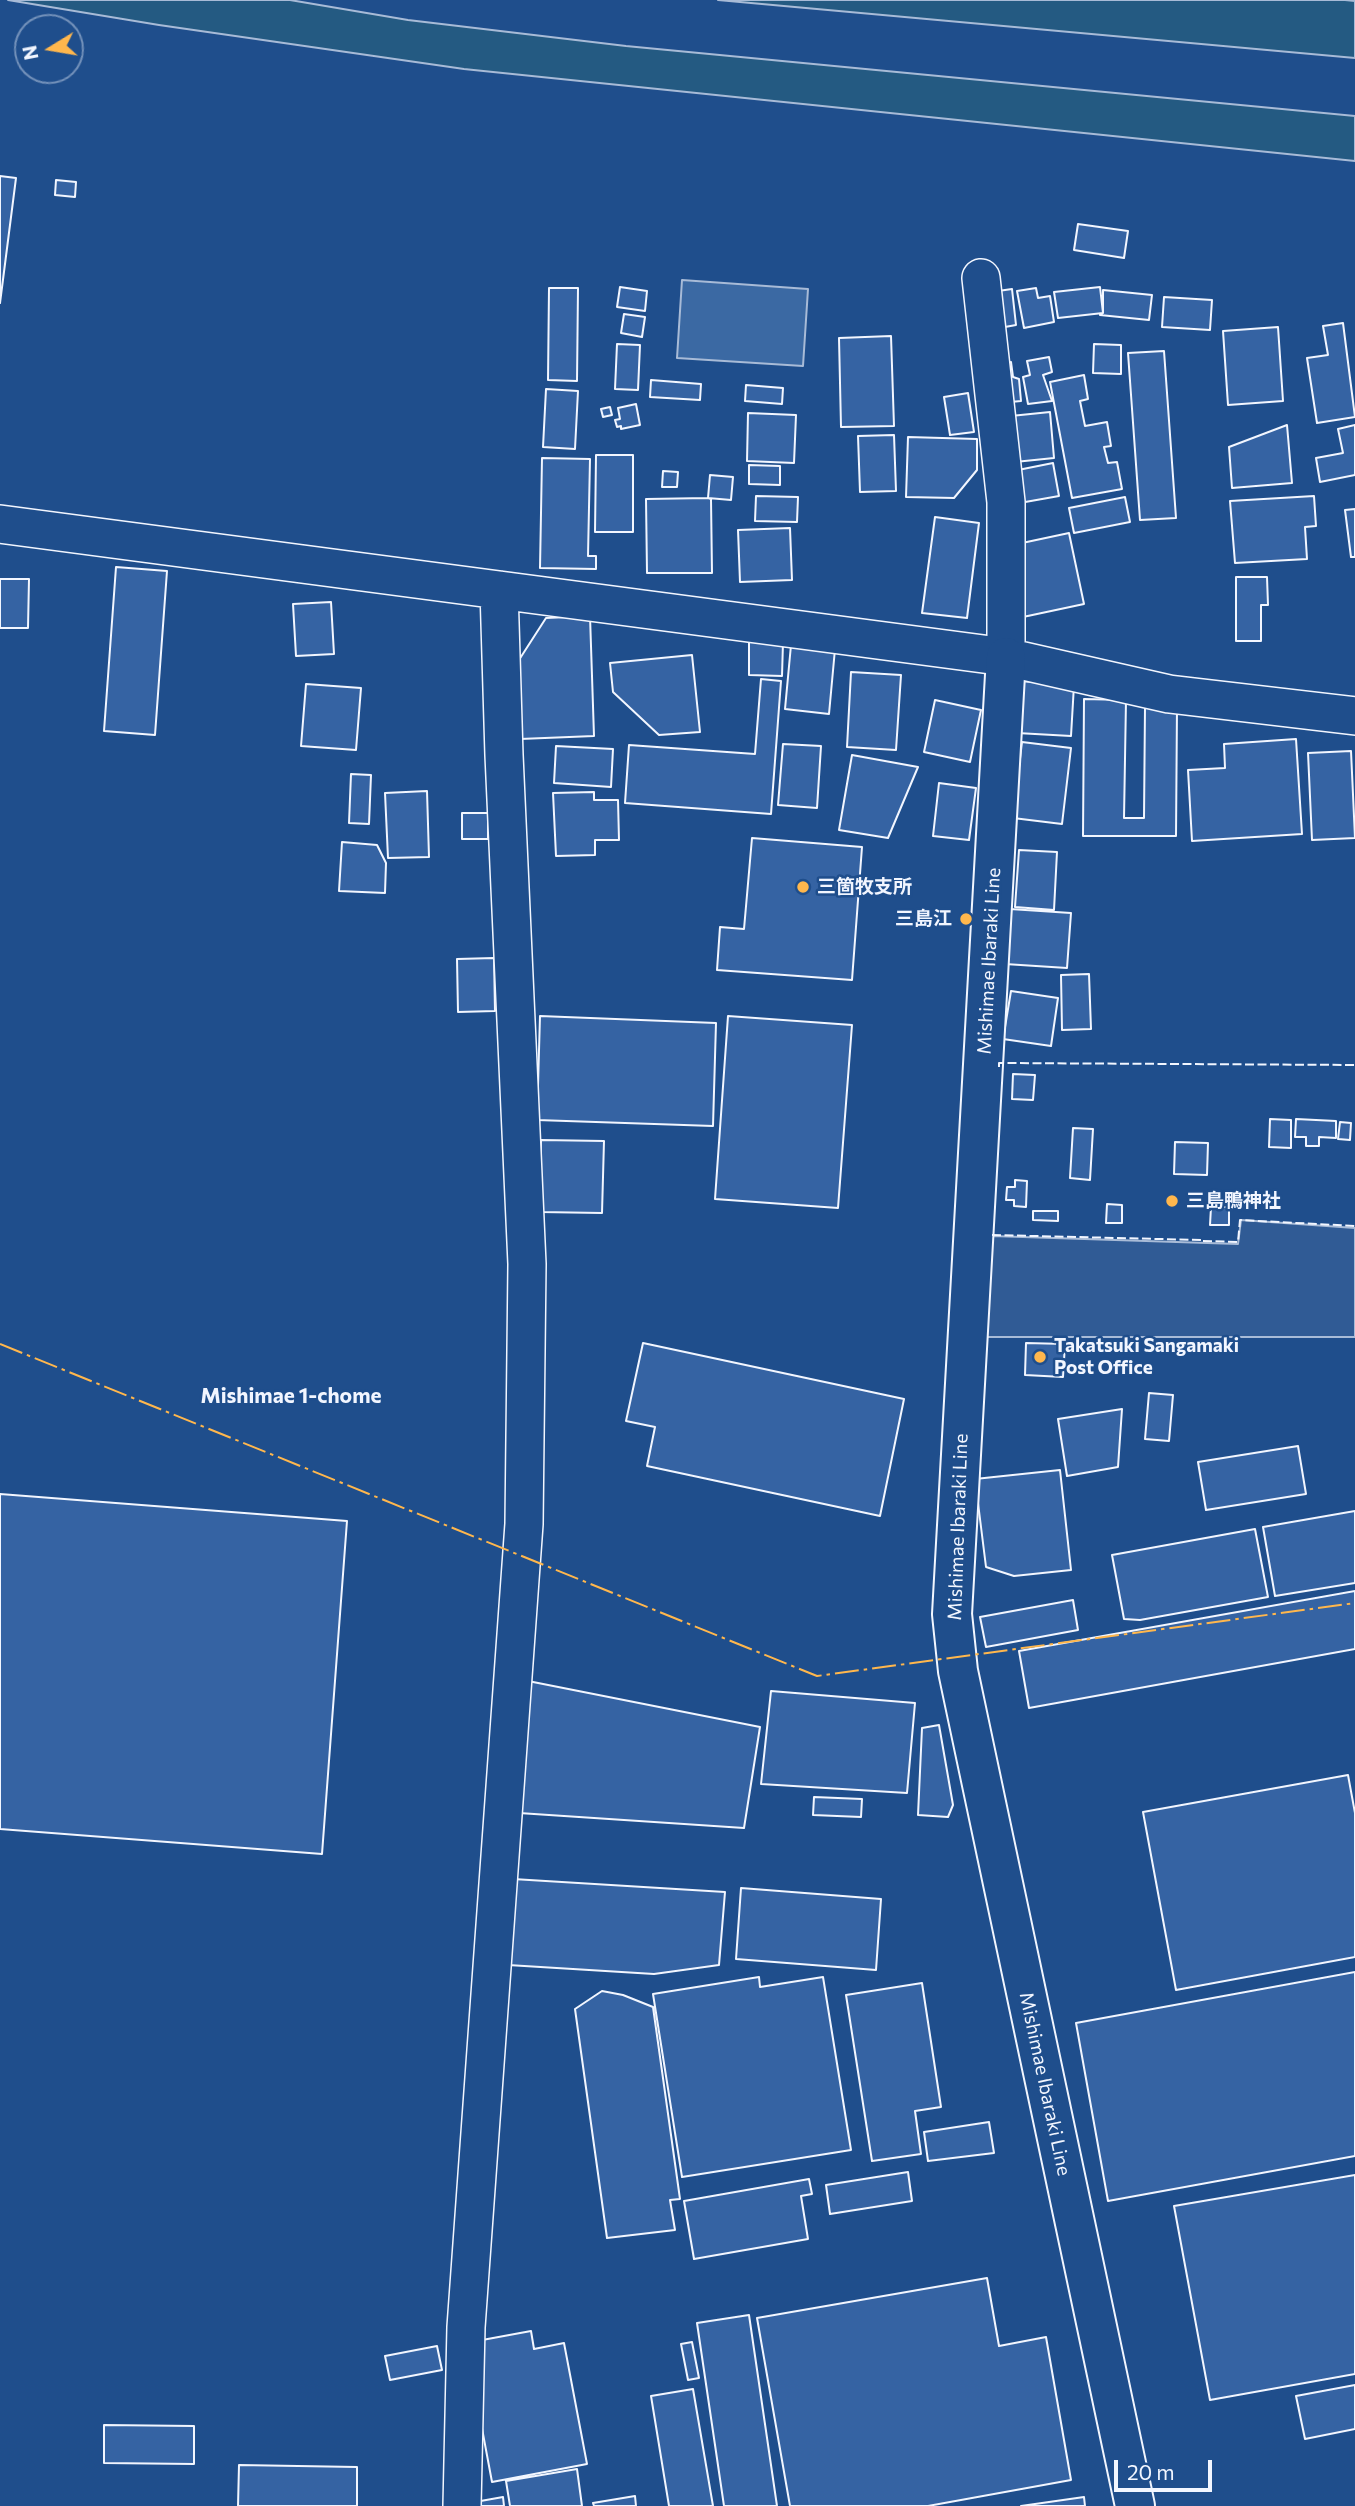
<!DOCTYPE html>
<html>
<head>
<meta charset="utf-8">
<style>
	body { margin:0 }
	#map { position:relative; width:1355px; height:2506px; overflow:hidden; background:#1f4e8c; font-family:Commissioner,sans-serif }
	canvas { display:block }
	.north { position:absolute; left:14px; top:14px; width:70px; height:70px; box-sizing:border-box; background:#1f4e8c; border:2px solid #7391ba; border-radius:50%; rotate:259deg; font-size:19px; font-weight:700; line-height:28px; text-align:center; color:#f2f6ff }
	.north::after { content:''; display:block; margin:auto; width:24px; height:32px; background:#ffb74d; clip-path:polygon(50% 0,100% 100%,50% 72%,0 100%) }
	.scale { position:absolute; left:1114px; top:2460px; width:98px; height:32px; box-sizing:border-box; border:4px solid #f2f6ff; border-top:0; padding-left:9px; font-size:21px; line-height:24px; white-space:nowrap; color:#f2f6ff; -webkit-text-stroke:5px #1f4e8c; paint-order:stroke }
</style>
</head>
<body>
<div id="map">
<canvas width="1355" height="2506"></canvas>
<div class="north">N</div>
<div class="scale">20 m</div>
</div>
<script>
const context = document.querySelector('canvas').getContext('2d');
context.lineJoin = 'round';
function paint(path, color) { context.fillStyle = color; context.fill(path, 'evenodd'); }
function stroke(path, color, width, dash) { context.strokeStyle = color; context.lineWidth = width; context.lineCap = dash ? 'butt' : 'round'; context.setLineDash(dash || []); context.stroke(path); }
function label(font, color, halo, rows, align = 'center') {
  context.font = font + ' Commissioner,"Noto Sans JP",sans-serif'; context.lineWidth = 5; context.setLineDash([]); context.textBaseline = 'middle'; context.strokeStyle = halo; context.fillStyle = color; for (const [text, x, y, turn = 0] of rows) {
    context.save(); context.translate(x, y); context.rotate((+turn || 0) * Math.PI / 180); context.textAlign = isNaN(turn) ? turn : align; if (halo) context.strokeText(text, 0, 0); context.fillText(text, 0, 0); context.restore();
  }
}
const green = new Path2D(`
	M8 0H290L408 20 626 46 1355 116V161L464 69 159 25Z
	M718 0H1345L1355 1V58Z`);
paint(green, '#245a82');
stroke(green, '#a8bbd7', 2);
const parking = new Path2D(`
	M1241 1220 1355 1228V1337H985L992 1236 1238 1244Z`);
paint(parking, '#305b95');
stroke(parking, '#a8bbd7', 2);
const water = new Path2D(`
	M682 280 808 289 803 366 677 358Z`);
paint(water, '#3b69a3');
stroke(water, '#a8bbd7', 2);
const building = new Path2D(`
	M0 176 16 178 0 303Z
	M56 180 76 182 75 197 55 195Z
	M1078 224 1128 231 1124 258 1074 250Z
	M620 287 647 291 645 311 617 307Z
	M1100 287 1103 313 1058 318 1054 292Z
	M549 288H578L577 381 548 380Z
	M1036 288 1038 298 1050 296 1054 322 1024 328 1017 291Z
	M1012 289 1016 325 994 329 998 291Z
	M1103 290 1152 295 1149 320 1100 315 1103 313Z
	M1164 297 1212 300 1210 330 1162 327Z
	M624 314 645 317 642 337 621 333Z
	M1343 323 1355 417 1317 423 1307 358 1328 355 1323 326Z
	M1278 327 1283 401 1228 405 1223 331Z
	M891 336 894 426 841 427 839 338Z
	M617 344 640 345 638 390 615 389Z
	M1094 344 1121 345V374L1093 373Z
	M1164 351 1176 518 1140 520 1128 353Z
	M1049 357 1052 372 1043 375 1052 401 1028 404 1023 377 1030 375 1027 361Z
	M1011 362 1013 377 1019 379 1021 401 1000 403 995 365Z
	M1084 375 1088 399 1080 401 1085 426 1107 422 1111 446 1104 447 1108 463 1117 462 1122 489 1072 498 1050 382Z
	M651 380 701 384 700 400 650 397Z
	M746 385 783 388 782 404 745 401Z
	M546 389 578 391 575 449 543 447Z
	M968 393 974 432 950 435 944 397Z
	M636 404 640 425 621 429V426L617 427 615 420 620 419 618 408Z
	M610 407 612 415 603 417 601 409Z
	M1050 412 1054 458 1005 463 1001 417Z
	M748 413 796 415 794 463 747 461Z
	M1287 425 1292 483 1232 488 1229 447Z
	M1355 425V475L1320 482 1316 458 1343 453 1338 429Z
	M894 435 896 491 860 492 858 436Z
	M908 437 977 439V470L954 498 906 497Z
	M596 455H633V532H595Z
	M542 458 590 459 588 556H596V569L540 568Z
	M1053 463 1059 496 1014 504 1008 472Z
	M749 465 780 466V485L749 484Z
	M663 471 678 472 677 487H662Z
	M710 475 733 477 731 500 708 498Z
	M756 496 798 497 797 522 755 521Z
	M1314 496 1316 526 1305 527 1307 559 1235 563 1230 501Z
	M1125 497 1130 522 1074 533 1069 508Z
	M708 498 711 499 712 573H647L646 499Z
	M1355 509V557H1351L1345 510Z
	M935 517 979 523 967 618 922 613Z
	M790 528 792 580 740 582 738 530Z
	M1069 533 1084 604 1023 617 1008 546Z
	M116 567 167 571 155 735 104 731Z
	M1236 577H1267L1268 605H1261V641H1236Z
	M0 579H29L28 628H0Z
	M331 602 334 654 296 656 293 604Z
	M590 616 594 736 520 739 517 663 546 618Z
	M749 641 783 642 782 676 749 675Z
	M791 645 835 649 829 714 785 709Z
	M692 655 700 732 659 735 613 692 610 663Z
	M851 672 901 675 896 750 847 747Z
	M761 679 781 681 771 814 625 803 629 745 755 754Z
	M1020 681 1074 685 1071 736 1017 733Z
	M306 684 361 688 356 750 301 746Z
	M1084 699 1126 700 1124 818H1144L1145 706H1177L1176 836H1083Z
	M935 700 981 710 970 762 924 752Z
	M1296 739 1302 834 1192 841 1188 770 1225 768 1224 744Z
	M1022 742 1071 748 1062 824 1013 818Z
	M783 744 821 746 817 808 778 805Z
	M556 746 613 749 611 787 554 783Z
	M1351 751 1355 838 1312 840 1308 753Z
	M852 755 918 767 888 838 839 830Z
	M351 774 371 775 369 824 349 823Z
	M939 783 976 788 969 840 933 836Z
	M427 791 429 857 388 858 385 793Z
	M594 792V800H618L619 840H595V855L556 856 553 793Z
	M462 813H488V839H462Z
	M752 838 862 847 852 980 717 970 720 927 744 929Z
	M342 842 377 845 386 863 385 893 339 891Z
	M1019 850 1057 852 1054 910 1015 907Z
	M1010 909 1071 913 1067 968 1005 964Z
	M494 958 495 1011 458 1012 457 959Z
	M1089 974 1091 1029 1062 1030 1061 975Z
	M1011 991 1058 998 1051 1046 1003 1039Z
	M540 1016 716 1023 713 1126 537 1120Z
	M728 1016 852 1025 838 1208 715 1199Z
	M1013 1074 1035 1075 1033 1100 1012 1099Z
	M1270 1119 1291 1120V1148L1269 1147Z
	M1296 1119 1336 1121V1138L1319 1137V1146H1306V1137H1295Z
	M1340 1122 1351 1123 1350 1140 1338 1139Z
	M1073 1128 1093 1129 1090 1180 1070 1178Z
	M541 1140 604 1141 602 1213 540 1212Z
	M1175 1142 1208 1143 1207 1175 1174 1174Z
	M1015 1180 1027 1181 1026 1207 1014 1206V1200H1006L1007 1187H1015Z
	M1107 1204 1122 1205V1223H1106Z
	M1211 1207H1229V1225H1210Z
	M1033 1211H1058V1221L1033 1220Z
	M643 1343 904 1399 880 1516 647 1466 655 1427 626 1421Z
	M1026 1343 1065 1344 1063 1377 1025 1375Z
	M1149 1393 1173 1395 1169 1441 1145 1439Z
	M1122 1409 1118 1467 1067 1476 1058 1419Z
	M1298 1446 1306 1494 1206 1510 1198 1462Z
	M1060 1470 1071 1570 1014 1576 986 1567 975 1479Z
	M0 1494 347 1521 322 1854 0 1829Z
	M1355 1511V1583L1275 1596 1263 1527Z
	M1255 1529 1268 1597 1140 1620 1124 1619 1112 1555Z
	M1355 1591V1649L1029 1708 1019 1651Z
	M1073 1600 1078 1630 986 1647 980 1617Z
	M528 1681 760 1727 744 1828 519 1813Z
	M771 1691 915 1703 907 1793 761 1784Z
	M939 1725 953 1805 948 1817 918 1815 922 1728Z
	M1348 1775 1355 1813V1957L1176 1990 1143 1812Z
	M814 1797 862 1799 861 1817 813 1815Z
	M513 1879 725 1892 719 1965 654 1974 508 1965Z
	M741 1888 881 1899 876 1970 736 1959Z
	M1355 1972V2156L1108 2201 1076 2023Z
	M759 1977 760 1987 823 1977 851 2150 682 2177 653 1994Z
	M922 1983 941 2107 915 2111 921 2154 872 2161 846 1995Z
	M602 1991 623 1995 653 2007 680 2199 670 2200 675 2230 607 2238 575 2009Z
	M989 2122 994 2153 928 2161 924 2132Z
	M908 2172 912 2201 830 2214 826 2185Z
	M1355 2175V2374L1210 2400 1174 2206Z
	M809 2179 812 2194 801 2196 808 2239 694 2259 684 2201Z
	M987 2278 999 2346 1046 2337 1071 2480 928 2506H790L757 2318Z
	M749 2315 777 2506H724L697 2323Z
	M531 2331 534 2349 564 2343 587 2464 492 2482 466 2343Z
	M692 2342 699 2378 688 2380 681 2344Z
	M437 2346 442 2370 390 2380 385 2356Z
	M1355 2385V2429L1305 2439 1296 2396Z
	M693 2389 713 2506H669L651 2396Z
	M104 2425 194 2426V2464L104 2463Z
	M239 2465 357 2467V2506H238Z
	M577 2469 582 2506H510L506 2481Z
	M635 2496 636 2506H594L593 2503Z
	M503 2497 504 2506H476L475 2502Z
	M1084 2497 1085 2506H1021Z`);
paint(building, '#3563a3');
stroke(building, '#f2f6ff', 2);
const minor = new Path2D(`
	M981 278 1006 502V657
	M0 524 1006 657 1169 694 1355 716
	M462 2506 466 2327 524 1524 527 1264 504 755 499 590`);
const major = new Path2D(`
	M1006 657 952 1614 958 1671 1135 2506`);
stroke(minor, '#f2f6ff', 40);
stroke(major, '#f2f6ff', 42);
stroke(minor, '#1f4e8c', 37);
stroke(major, '#1f4e8c', 38);
stroke(new Path2D(`
	M999 1067V1063L1355 1065
	M992 1235 1201 1240
	M1203 1241 1238 1242 1240 1220 1355 1226`), '#f2f6ff', 2, [9, 3.5]);
stroke(new Path2D(`
	M0 1344 817 1676 1355 1603`), '#ffb74d', 2, [24, 5, 3.5, 5]);
for (const [x, y, r, color] of [
	[803,887,7,"#ffb74d"],
	[966,919,7,"#ffb74d"],
	[1172,1201,7,"#ffb74d"],
	[1040,1357,7,"#ffb74d"]
]) { const dot = new Path2D(); dot.arc(x, y, r, 0, 2 * Math.PI); context.fillStyle = color; context.fill(dot); stroke(dot, '#1f4e8c', 2.5); }
label('bold 19px', '#f2f6ff', '#1f4e8c', [
	["三箇牧支所",817,887],
	["三島江",952,919,"right"],
	["三島鴨神社",1186,1201],
	["Takatsuki Sangamaki",1054,1346],
	["Post Office",1054,1368]
], 'left');
label('19px', '#f2f6ff', '#1f4e8c', [
	["Mishimae Ibaraki Line",989,961,-87],
	["Mishimae Ibaraki Line",958,1527,-88],
	["Mishimae Ibaraki Line",1045,2084,78]
]);
label('bold 21px', '#f2f6ff', '#1f4e8c', [
	["Mishimae 1-chome",291,1396]
]);
</script>
</body>
</html>
